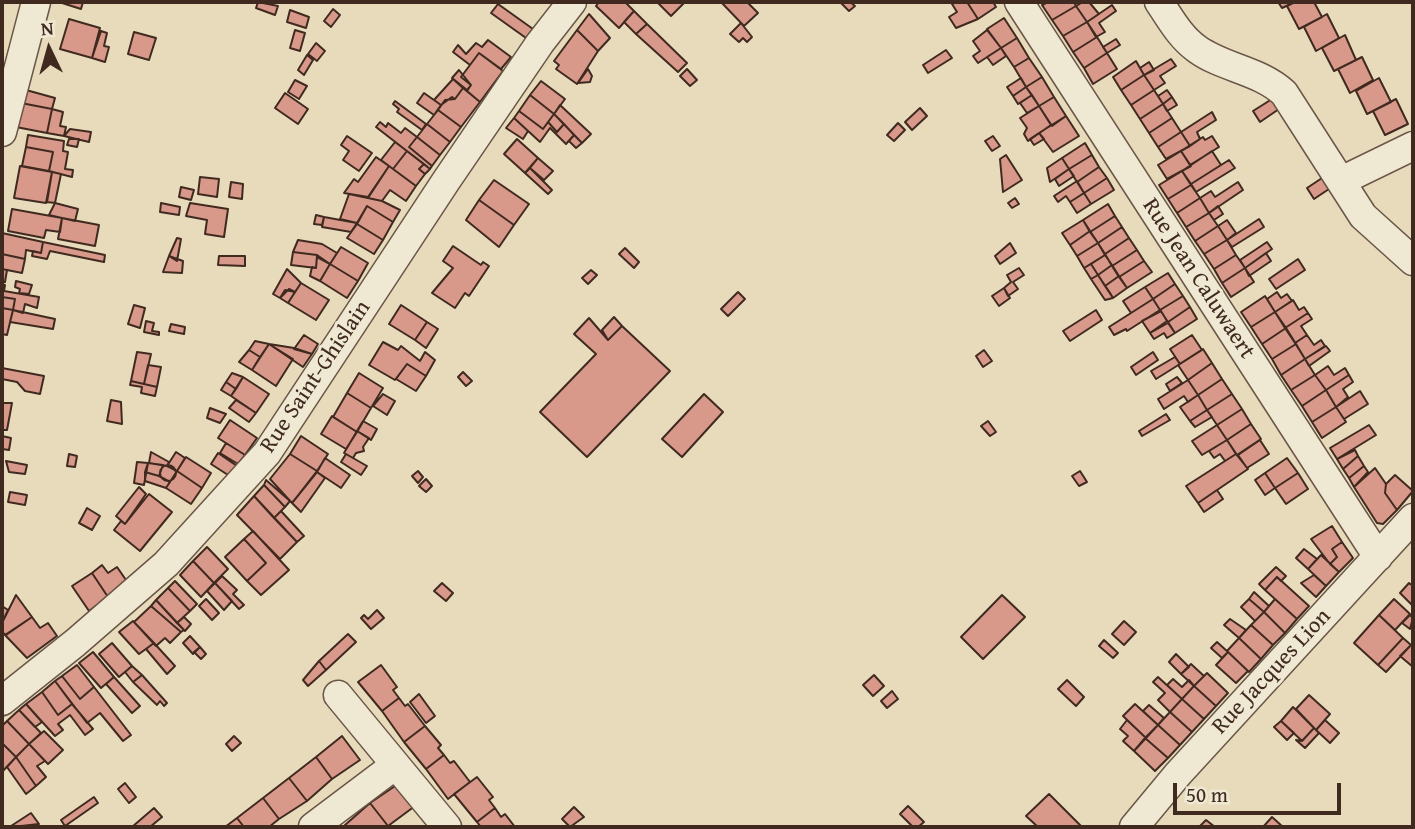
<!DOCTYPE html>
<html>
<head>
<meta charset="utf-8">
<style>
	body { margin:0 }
	#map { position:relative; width:1415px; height:829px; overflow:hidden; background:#e7dbbc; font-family:"Gentium Book Plus",serif }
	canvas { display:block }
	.frame { position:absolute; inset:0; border:4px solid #402a20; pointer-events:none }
	.north { position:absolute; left:14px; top:14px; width:70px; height:70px; -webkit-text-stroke:5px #efe8d3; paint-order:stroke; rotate:355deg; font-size:19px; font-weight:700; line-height:28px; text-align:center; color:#402a20 }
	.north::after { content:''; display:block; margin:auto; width:24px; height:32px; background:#402a20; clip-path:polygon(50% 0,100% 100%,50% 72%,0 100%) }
	.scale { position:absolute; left:1173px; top:783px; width:168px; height:32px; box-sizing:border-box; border:4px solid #402a20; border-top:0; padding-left:9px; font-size:21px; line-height:24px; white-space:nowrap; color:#402a20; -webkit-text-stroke:5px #efe8d3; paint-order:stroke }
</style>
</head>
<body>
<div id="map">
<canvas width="1415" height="829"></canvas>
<div class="frame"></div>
<div class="north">N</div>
<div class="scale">50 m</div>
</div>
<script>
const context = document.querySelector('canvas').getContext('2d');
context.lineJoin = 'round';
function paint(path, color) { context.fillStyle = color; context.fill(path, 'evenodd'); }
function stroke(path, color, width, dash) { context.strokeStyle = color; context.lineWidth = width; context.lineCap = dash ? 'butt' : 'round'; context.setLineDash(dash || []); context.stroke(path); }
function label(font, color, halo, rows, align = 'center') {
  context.font = font + ' "Gentium Book Plus",serif'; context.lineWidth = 6; context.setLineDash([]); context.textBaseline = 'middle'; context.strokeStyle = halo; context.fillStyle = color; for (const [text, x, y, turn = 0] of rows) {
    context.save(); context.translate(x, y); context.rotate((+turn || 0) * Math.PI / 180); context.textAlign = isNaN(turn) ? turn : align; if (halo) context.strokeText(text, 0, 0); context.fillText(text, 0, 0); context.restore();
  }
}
const building = new Path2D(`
	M59 2H83L81 9Z
	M258 2 278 6 275 15 256 8Z
	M599 2H625L634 11 619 28 596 6Z
	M657 2H685L671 16Z
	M721 2H747L758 13 744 26Z
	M850 2 855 6 849 11 841 3Z
	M956 2H967L978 19 956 28 949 17 957 12 952 4Z
	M967 2H993L996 7 978 19Z
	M1048 2H1074L1076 6 1052 20 1042 5Z
	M1083 2H1089L1099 14 1087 22 1076 6Z
	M1278 2H1295L1282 8Z
	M1295 2H1314L1322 17 1299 29 1287 6Z
	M498 4 533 29 526 38 491 13Z
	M1112 5 1116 11 1099 23 1105 32 1096 37 1087 22Z
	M1076 6 1087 22 1063 36 1052 20Z
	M333 9 340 15 331 27 324 21Z
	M290 10 309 17 306 28 287 22Z
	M634 11 647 24 636 34 624 22Z
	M589 14 610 38 598 51 577 30Z
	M1327 14 1339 38 1316 51 1304 27Z
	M1004 18 1017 38 1001 48 987 29Z
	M69 19 100 28 92 58 60 49Z
	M1087 22 1097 37 1073 52 1063 36Z
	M741 23 752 37 747 42 743 38 739 42 730 34Z
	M647 24 687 63 678 72 636 34Z
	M295 30 305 33 300 51 290 48Z
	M577 30 598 51 577 84 556 69 559 65 554 61Z
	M987 30 1001 48 978 63 973 56 980 51 973 41Z
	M101 31 107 33 104 46 109 47 105 62 92 58Z
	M134 32 156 38 149 60 128 54Z
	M1345 35 1356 60 1334 71 1322 48Z
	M1097 37 1107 53 1084 68 1073 52Z
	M1017 38 1029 58 1014 67 1001 48Z
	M1116 39 1120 45 1107 53 1103 47Z
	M488 40 511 57 501 69 479 53 470 65 453 52 458 45 466 54 476 43 482 47Z
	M316 43 325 51 317 61 308 54Z
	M1001 48 1006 56 993 65 987 57Z
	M946 50 952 58 928 73 923 65Z
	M479 53 503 71 480 102 467 91 471 85 461 77Z
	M1107 53 1117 69 1093 84 1084 68Z
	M307 55 313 60 304 75 298 70Z
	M1362 57 1373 80 1350 93 1338 69Z
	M1029 58 1042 77 1026 87 1014 67Z
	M1171 59 1176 66 1160 76 1165 83 1154 90 1144 75Z
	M1136 61 1144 75 1121 90 1113 77Z
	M1149 62 1154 70 1144 75 1140 68Z
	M588 69 592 76 590 82 578 83Z
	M687 69 697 80 690 86 680 76Z
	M459 70 471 85 467 90 452 78Z
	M1144 75 1154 90 1131 105 1121 90Z
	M1042 77 1054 97 1039 106 1026 87Z
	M1021 78 1026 87 1013 96 1007 87Z
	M1379 78 1391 102 1367 114 1356 91Z
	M453 79 463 88 455 99 452 97 441 105 434 100Z
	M295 80 307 86 299 99 288 92Z
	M541 81 565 99 554 114 530 95Z
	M1026 87 1032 95 1018 104 1013 96Z
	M463 88 480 102 461 127 438 110 445 100 455 99Z
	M26 90 55 98 52 109 21 103Z
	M1154 90 1163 104 1140 119 1131 105Z
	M1167 90 1172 97 1163 104 1158 96Z
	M285 93 308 109 298 124 275 108Z
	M424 93 441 105 434 115 417 103Z
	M530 95 554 114 543 129 519 111Z
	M1032 95 1039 106 1027 113 1020 103Z
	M1054 97 1066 116 1052 126 1039 106Z
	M1172 97 1177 105 1167 111 1163 104Z
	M1272 99 1279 109 1260 122 1253 111Z
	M1396 99 1408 124 1385 135 1373 111Z
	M395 101 426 124 422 130 397 112 399 109 393 104Z
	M21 103 52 109 47 133 16 127Z
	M1163 104 1172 118 1149 133 1140 119Z
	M560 105 591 134 582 143 554 114Z
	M1039 106 1051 125 1028 141 1024 134 1027 128 1020 118Z
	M920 108 927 116 912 130 905 122Z
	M52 109 63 112 60 126 66 127 64 136 47 133Z
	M438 110 461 127 450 142 427 124Z
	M519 111 543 129 548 122 557 132 564 124 574 135 566 144 550 128 540 142 514 118Z
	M1212 112 1216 120 1197 132 1200 139 1190 146 1181 132Z
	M554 114 564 124 557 132 548 122Z
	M1066 116 1079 136 1053 152 1039 133Z
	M514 118 528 131 523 139 506 128Z
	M1172 118 1181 132 1158 147 1149 133Z
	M380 122 386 127 388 123 401 133 405 128 417 137 409 147 432 166 430 169 376 127Z
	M898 123 905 130 894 141 887 135Z
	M427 124 450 142 440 155 417 137Z
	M70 129 91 132 89 142 64 136Z
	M1181 132 1190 146 1166 159 1158 147Z
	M1039 133 1044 139 1034 145 1030 139Z
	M28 135 64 141 63 151 68 152 65 169 73 170 72 177 49 171 53 152 26 147Z
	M574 135 582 143 576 148 569 141Z
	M347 136 372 153 359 171 343 160 349 151 341 145Z
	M993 136 1000 146 992 151 985 141Z
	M1212 136 1219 147 1190 165 1181 151 1203 137 1205 140Z
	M417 137 440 155 432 166 409 147Z
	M69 139H79L77 147 67 145Z
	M517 139 538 158 525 173 504 154Z
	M395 142 407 151 393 169 381 160Z
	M1085 143 1092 155 1069 169 1062 158Z
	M26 147 53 152 49 171 22 166Z
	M407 151 424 164 419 169 425 174 416 186 393 169Z
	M1181 151 1191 166 1167 179 1158 165Z
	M1212 151 1221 165 1191 184 1182 171Z
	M1006 155 1022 180 1003 192 1000 159Z
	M1092 155 1099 167 1077 182 1069 169Z
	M376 157 389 166 368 197 344 193 354 179 358 182Z
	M538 158 553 171 544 180 530 168Z
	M1062 158 1069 169 1050 182 1047 168Z
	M1229 160 1235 168 1196 192 1191 184Z
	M424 164 430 169 425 174 419 169Z
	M20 166 52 172 46 203 14 198Z
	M389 166 416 186 406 201 390 190 382 201 368 198Z
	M1099 167 1107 178 1084 193 1077 182Z
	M530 168 552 190 548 194 525 173Z
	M1069 169 1074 176 1059 186 1055 179Z
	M1182 171 1191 185 1168 199 1159 185Z
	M52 172 61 174 55 203 47 202Z
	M1325 176 1332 187 1314 199 1307 188Z
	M200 177 219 179 217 197 198 194Z
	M1107 178 1114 190 1091 204 1084 193Z
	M494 180 529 204 514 225 479 200Z
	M1077 181 1084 193 1070 202 1066 196 1058 202 1054 196Z
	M231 182 243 184 242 199 229 197Z
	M1238 182 1243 190 1209 213 1200 198 1211 191 1215 197Z
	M1191 185 1200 198 1177 213 1168 199Z
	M181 187 194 190 191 200 179 197Z
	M1084 193 1091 204 1077 213 1070 202Z
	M349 194 382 201 400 210 393 222 367 206 357 223 340 219Z
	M1015 198 1019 204 1012 208 1008 203Z
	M1200 198 1209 213 1186 227 1177 213Z
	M479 200 514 225 499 247 466 220Z
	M55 203 78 209 75 221 49 215Z
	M161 203 180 207 179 215 160 212Z
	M190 203 228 209 224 237 205 234 207 220 186 216Z
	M1108 204 1115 216 1090 232 1083 220Z
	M367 206 393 222 383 240 357 224Z
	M1218 206 1223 214 1214 220 1209 213Z
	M12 209 62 218 60 232 46 230 44 238 8 231Z
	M1209 213 1218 226 1195 241 1186 227Z
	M316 215 324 217 322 225 314 224Z
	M1115 216 1122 227 1098 243 1090 232Z
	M324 217 357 223 351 232 322 227Z
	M62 218 99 225 95 246 58 239Z
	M1259 219 1264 227 1232 247 1227 240Z
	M1083 220 1090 231 1070 245 1062 233Z
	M1227 220 1236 233 1227 240 1218 226Z
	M357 224 383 240 374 254 347 238Z
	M1218 226 1227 240 1204 254 1195 241Z
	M1122 227 1129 238 1105 254 1098 243Z
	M1090 231 1098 243 1077 256 1070 245Z
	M2 233 43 242 41 253 26 250 25 259 2 254Z
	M177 238 181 239 177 261 169 256Z
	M1129 238 1137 250 1112 266 1105 254Z
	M298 240 322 244 337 253 330 264 317 255 293 252Z
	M1227 240 1236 255 1214 269 1204 254Z
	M43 242 105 255 104 262 50 251 47 259 32 256 33 251 41 253Z
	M1267 242 1272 249 1245 268 1240 260Z
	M1010 243 1016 253 1000 264 995 256Z
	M1098 243 1105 255 1084 268 1077 256Z
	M453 246 481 265 483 262 489 266 469 296 465 293 455 308 432 293 453 268 443 261Z
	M341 247 368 263 358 281 330 264Z
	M625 248 639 262 634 268 619 254Z
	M1137 250 1144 261 1119 277 1112 266Z
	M293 252 317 255 316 268 291 265Z
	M1266 253 1271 261 1249 276 1245 268Z
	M2 254 25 259 22 273 2 269Z
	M1105 255 1112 265 1098 275 1091 264Z
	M1236 255 1245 268 1222 283 1214 269Z
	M169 256 183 261 182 273 163 272Z
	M219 256H245V266L218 265Z
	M317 257 330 264 320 281 310 276 312 267 316 268Z
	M1298 259 1305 270 1276 289 1269 279Z
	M1144 261 1152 272 1127 288 1119 277Z
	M330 264 358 281 347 298 320 281Z
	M1091 264 1098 275 1091 279 1084 268Z
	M1112 265 1119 276 1105 286 1098 275Z
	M1019 268 1024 275 1013 282 1018 289 1008 296 1004 288 1011 282 1007 275Z
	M1245 268 1254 282 1231 297 1222 283Z
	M2 269 7 270 5 282H2Z
	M287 269 301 283 295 292 285 290 280 298 273 294Z
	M591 270 597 275 588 284 582 278Z
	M1168 273 1175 284 1153 299 1145 287Z
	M1098 275 1110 293 1113 298 1105 300 1091 279Z
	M1119 276 1127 288 1113 298 1105 286Z
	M16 281 32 285 29 294 19 293 20 289 15 287Z
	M301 283 329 300 316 320 288 303Z
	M2 284 5 285 4 291 39 297 37 308 25 304 23 313 13 310 15 299 2 297Z
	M1175 284 1183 296 1160 310 1153 299Z
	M1145 287 1153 299 1131 313 1123 301Z
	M1004 288 1010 298 999 306 992 296Z
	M289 289 295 292 288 303 280 298Z
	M738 292 745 299 728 316 721 309Z
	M1277 292 1281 298 1287 294 1292 301 1275 312 1267 299Z
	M1183 296 1190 307 1168 322 1160 310Z
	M1265 296 1275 312 1251 327 1241 312Z
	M2 297 15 299 13 310 2 308Z
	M1153 299 1160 310 1127 331 1126 329 1114 335 1109 327Z
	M1293 300 1299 310 1304 307 1308 313 1285 328 1275 312Z
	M134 305 145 308 140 328 128 324Z
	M401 305 427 322 415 340 389 324Z
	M1190 307 1197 319 1175 333 1168 322Z
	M2 308 13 310 7 335 2 334Z
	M13 310 55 319 53 329 10 322Z
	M1096 310 1102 320 1070 341 1063 331Z
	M1161 311 1167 321 1150 333 1142 321Z
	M1275 312 1286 328 1262 344 1251 327Z
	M1308 313 1312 319 1301 326 1307 335 1295 343 1285 328Z
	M614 317 622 326 608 340 602 330Z
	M589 318 608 340 622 326 670 371 587 457 540 412 596 354 574 334Z
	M146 321 154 323 152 331 159 332V335L144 332Z
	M427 322 438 329 426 348 415 340Z
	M1168 323 1175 333 1167 338 1164 333 1154 339 1150 333Z
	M171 324 185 327 184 334 169 331Z
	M1286 328 1296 344 1272 359 1262 344Z
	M304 335 318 344 312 354 294 349Z
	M1192 335 1202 350 1180 364 1170 349Z
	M1307 335 1314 345 1321 340 1325 346 1305 359 1295 343Z
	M255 341 269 344 260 357 249 350Z
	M383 342 398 350 401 346 420 361 425 352 435 360 426 376 407 364 395 380 369 365Z
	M269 344 293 359 276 386 252 370Z
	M269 344 294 348 312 354 303 367Z
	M1296 344 1305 359 1281 375 1272 359Z
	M1326 346 1330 351 1309 366 1305 359Z
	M1203 349 1212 363 1188 380 1178 365Z
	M249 350 260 357 252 370 239 362Z
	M984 350 992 361 983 367 976 356Z
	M137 352 151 354 144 384 131 381Z
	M1153 352 1158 360 1136 375 1131 367Z
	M1175 357 1180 364 1156 379 1151 371Z
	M1305 359 1315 375 1291 390 1281 375Z
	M1212 363 1222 379 1198 395 1188 380Z
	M407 364 426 376 416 391 396 379Z
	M148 365 161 367 157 387 144 384Z
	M1328 366 1334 375 1345 368 1349 375 1326 390 1315 375Z
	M2 368 44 376 40 394 25 391 17 382 2 379Z
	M463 372 472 381 466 386 458 377Z
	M232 373 243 377 236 389 226 382Z
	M359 373 383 388 371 408 347 393Z
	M1315 375 1326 390 1302 406 1291 390Z
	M1349 375 1353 382 1343 389 1348 397 1336 407 1326 390Z
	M243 377 269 394 256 413 231 396Z
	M1177 377 1182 383 1170 391 1166 384Z
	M1222 379 1232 394 1207 410 1198 395Z
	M1188 380 1198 395 1188 402 1184 396 1164 409 1158 399Z
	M131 381 157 387 155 396 141 393 142 387 130 385Z
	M226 382 236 389 231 396 221 390Z
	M1326 390 1336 407 1312 422 1302 406Z
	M1360 391 1368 404 1344 419 1336 407Z
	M347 393 371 408 357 432 333 417Z
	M383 394 395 401 387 415 373 406Z
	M704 394 723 412 682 457 662 439Z
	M1232 394 1242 409 1217 425 1207 410Z
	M1198 395 1207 410 1190 421 1180 407Z
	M111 400 121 402 122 424 107 421Z
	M236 400 256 413 249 422 229 408Z
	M3 403H12L7 430H2Z
	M1336 407 1346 422 1322 438 1312 422Z
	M210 408 226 414 220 423 207 418Z
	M1242 409 1251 424 1227 440 1217 425Z
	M1207 410 1212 417 1195 427 1190 421Z
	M1166 414 1170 420 1142 436 1139 431Z
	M332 416 357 432 346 449 321 434Z
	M230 420 257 438 245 455 218 438Z
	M363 421 377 429 371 440 357 431Z
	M988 421 996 432 990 436 981 426Z
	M1251 424 1261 439 1237 455 1227 440Z
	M1217 425 1227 440 1202 455 1192 441Z
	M1369 425 1376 435 1337 459 1330 448Z
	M357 431 369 438 363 447 364 451 356 453 353 458 344 453Z
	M2 436 11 438 9 450 2 449Z
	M301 436 328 454 317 471 290 454Z
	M1227 440 1236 454 1225 461 1220 454 1214 458 1209 451Z
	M1260 440 1269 454 1247 468 1238 455Z
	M226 443 245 455 238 464 220 453Z
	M1355 450 1358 456 1343 469 1337 459Z
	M151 452 169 462 167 466 149 463Z
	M176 452 185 458 177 471 167 466Z
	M218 453 237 466 228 475 211 464Z
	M69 454 77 456 75 467 67 466Z
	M290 454 317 471 292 503 270 479Z
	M346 454 367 466 361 475 341 462Z
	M1236 454 1248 469 1198 503 1186 486Z
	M1358 456 1364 466 1349 478 1343 469Z
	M186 457 211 473 202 488 177 471Z
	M325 458 350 475 341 488 317 472Z
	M1287 458 1298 473 1275 488 1265 473Z
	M6 461 27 465 25 474 9 472Z
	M137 462 148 463 144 485 134 483Z
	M148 463 163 465 159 476 145 472Z
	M160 473a8 8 0 1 1 16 0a8 8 0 1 1-16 0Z
	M1364 466 1368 472 1354 487 1349 478Z
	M1375 468 1386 484 1385 493 1397 510 1383 524 1377 523 1354 487Z
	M177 471 202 488 191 504 166 488Z
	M418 471 423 477 418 483 412 476Z
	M1080 471 1087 482 1079 486 1072 476Z
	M145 472 159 476 170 482 166 488 145 481Z
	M317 472 325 478 301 512 292 503Z
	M1265 473 1275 488 1265 495 1255 480Z
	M1298 473 1308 489 1286 504 1275 488Z
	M1395 475 1413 491 1397 510 1385 493 1386 484Z
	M426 479 432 486 426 492 419 486Z
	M266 480 290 501 285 507 264 485Z
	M264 485 285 507 274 518 254 496Z
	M139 487 146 494 125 524 116 516Z
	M1217 490 1223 499 1204 512 1198 503Z
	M10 492 27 495 25 505 8 502Z
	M149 494 172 512 140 551 114 530 121 521 125 524Z
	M254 496 297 542 280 559 237 515Z
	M87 508 100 516 92 530 79 523Z
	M281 511 304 536 297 542 274 518Z
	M1332 526 1342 542 1332 549 1337 557 1330 564 1311 539Z
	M253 531 289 570 261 595 247 581 266 563 244 539Z
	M244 539 266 563 247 581 225 557Z
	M1342 542 1353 558 1339 572 1330 564 1337 557 1332 549Z
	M207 547 228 569 214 583 193 561Z
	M1304 549 1317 559 1308 569 1296 558Z
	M1321 555 1339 572 1326 586 1308 569Z
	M193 561 214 583 201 597 180 575Z
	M102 565 108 573 117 567 126 580 108 597 92 573Z
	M1276 567 1286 576 1281 581 1277 577 1265 590 1259 584Z
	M92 573 108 597 89 611 72 586Z
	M1314 575 1326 586 1316 597 1301 583Z
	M222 576 237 590 233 594 244 605 239 609 215 583Z
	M1277 577 1309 606 1297 619 1265 590Z
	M175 581 197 604 190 611 168 588Z
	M215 583 232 601 224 610 207 591Z
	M442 583 453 593 446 601 434 591Z
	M1409 583 1413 586V606L1400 593Z
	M168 588 190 611 177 623 156 600Z
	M1254 592 1269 606 1264 612 1249 599Z
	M16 595 32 617 6 635 2 632V623Z
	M1002 595 1025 617 983 659 961 637Z
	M206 599 219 613 212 620 199 606Z
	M1249 599 1264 612 1255 621 1241 607Z
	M1275 599 1297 619 1285 633 1264 612Z
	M1394 599 1410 614 1395 630 1379 615Z
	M156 600 184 630 181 632 151 606Z
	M2 606 8 610 2 623Z
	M151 606 181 632 170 643 165 638 156 646 134 622Z
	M377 610 384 618 371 629 361 618 364 615 368 619Z
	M1264 612 1285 633 1273 645 1251 625Z
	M1379 615 1403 638 1378 665 1354 643Z
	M1410 615 1413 618 1410 629 1402 623Z
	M32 617 40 628 48 623 57 636 27 658 5 635Z
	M184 617 191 624 185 631 177 623Z
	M1230 619 1246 630 1239 638 1224 625Z
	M133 621 154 643 139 654 119 632Z
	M1124 621 1136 632 1124 645 1112 634Z
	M1251 625 1273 645 1261 659 1239 638Z
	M348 634 356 642 326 670 319 661Z
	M190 636 200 647 193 654 183 643Z
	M1239 638 1261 659 1249 672 1227 651Z
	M1403 638 1411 645 1386 672 1378 665Z
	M1104 640 1118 653 1113 658 1099 646Z
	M1217 642 1228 652 1222 658 1211 648Z
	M112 643 132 666 119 677 99 654Z
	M154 643 175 666 167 674 146 649Z
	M1411 645 1413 647V667L1400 656Z
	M200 647 206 654 201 659 194 652Z
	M93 652 114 677 101 688 79 663Z
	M1228 652 1248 671 1236 683 1216 665Z
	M1176 654 1189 667 1181 674 1169 662Z
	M319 661 326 670 308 686 303 680Z
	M1191 664 1204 676 1194 686 1181 674Z
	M77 665 94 687 80 699 62 676Z
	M381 665 397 687 393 690 399 698 382 711 358 682Z
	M132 666 142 675 133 682 125 672Z
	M1207 673 1228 693 1216 706 1194 686Z
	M142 675 167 703 164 706 160 701 157 705 133 682Z
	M874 675 884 686 873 696 863 685Z
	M62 676 80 699 94 687 131 735 123 741 100 713 87 723 55 681Z
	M114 677 140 706 132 713 106 684Z
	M1158 677 1182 699 1170 712 1158 700 1165 693 1153 682Z
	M1173 679 1182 687 1189 680 1194 686 1182 699 1167 685Z
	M1067 680 1084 697 1076 706 1058 689Z
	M55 681 72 704 58 715 42 692Z
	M1194 686 1216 706 1204 719 1182 699Z
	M892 691 898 699 887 708 881 701Z
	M42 692 58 715 72 704 93 729 85 735 70 715 58 724 63 730 55 736 26 704Z
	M419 694 435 716 426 723 410 702Z
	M1309 695 1330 714 1316 730 1296 709Z
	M399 698 405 706 408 704 425 726 404 742 382 711Z
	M1182 699 1204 719 1192 732 1170 712Z
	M26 704 42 722 35 727 19 710Z
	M1135 704 1158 725 1146 738 1123 716Z
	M1149 705 1164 718 1158 725 1143 711Z
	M1293 707 1314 728 1302 741 1281 721Z
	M19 710 41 733 29 744 7 721Z
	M1170 712 1192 732 1180 745 1158 725Z
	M1127 720 1146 738 1134 751 1123 741 1128 736 1120 729Z
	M1325 720 1339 733 1330 743 1316 730Z
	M7 721 29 744 16 757 2 743V726Z
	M1281 721 1294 733 1287 740 1274 727Z
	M1158 725 1180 745 1168 758 1145 738Z
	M425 726 441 745 438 748 444 755 426 769 404 742Z
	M1314 728 1319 733 1305 748 1296 740 1302 741Z
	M44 731 63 750 48 764 29 744Z
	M234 736 241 743 232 751 226 744Z
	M342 736 360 760 332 779 316 757Z
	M1145 738 1168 758 1155 771 1134 751Z
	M2 743 16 757 2 772Z
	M29 744 45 761 37 766 46 777 36 786 16 757Z
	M444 755 450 763 454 761 470 782 448 799 426 769Z
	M16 757 36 786 26 794 7 767Z
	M316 757 332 779 307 801 289 778Z
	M477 777 493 797 489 800 495 808 477 822 454 794Z
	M289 778 307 801 279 819 263 798Z
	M125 783 136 797 129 803 118 789Z
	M398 784 415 806 388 826 370 803Z
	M1049 794 1082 827H1038L1026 816Z
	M94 797 98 803 65 826 61 820Z
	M263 798 279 819 269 827H244L237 818Z
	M370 803 388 826 347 827 345 825Z
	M908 806 924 822 918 827H913L900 814Z
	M574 807 584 817 570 827 562 819Z
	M154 808 162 817 150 827H132Z
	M495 808 501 817 505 814 515 827H481L477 822Z
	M31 813 39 824 12 827 11 826Z
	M1272 817 1283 827H1263Z
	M237 818 244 827H225Z
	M1206 820 1215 827H1199Z`);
paint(building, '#d9998a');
stroke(building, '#402a20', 2);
const minor = new Path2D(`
	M1019 2 1378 557
	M1159 2C1170 18 1180 37 1197 49 1223 68 1259 70 1284 93L1363 216 1413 261
	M2 132 36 2
	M1341 181 1413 146
	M338 695 447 827
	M2 701 75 643 166 564 267 453 446 181 540 43 572 2
	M313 827 394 766
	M1134 827 1178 774 1413 518`);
stroke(minor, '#6a5647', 31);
stroke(minor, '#efe8d3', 28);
label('23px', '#402a20', '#efe8d3', [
	["Rue Jean Caluwaert",1198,279,57],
	["Rue Saint-Ghislain",316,377,-56],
	["Rue Jacques Lion",1272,672,-47]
]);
</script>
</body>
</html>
